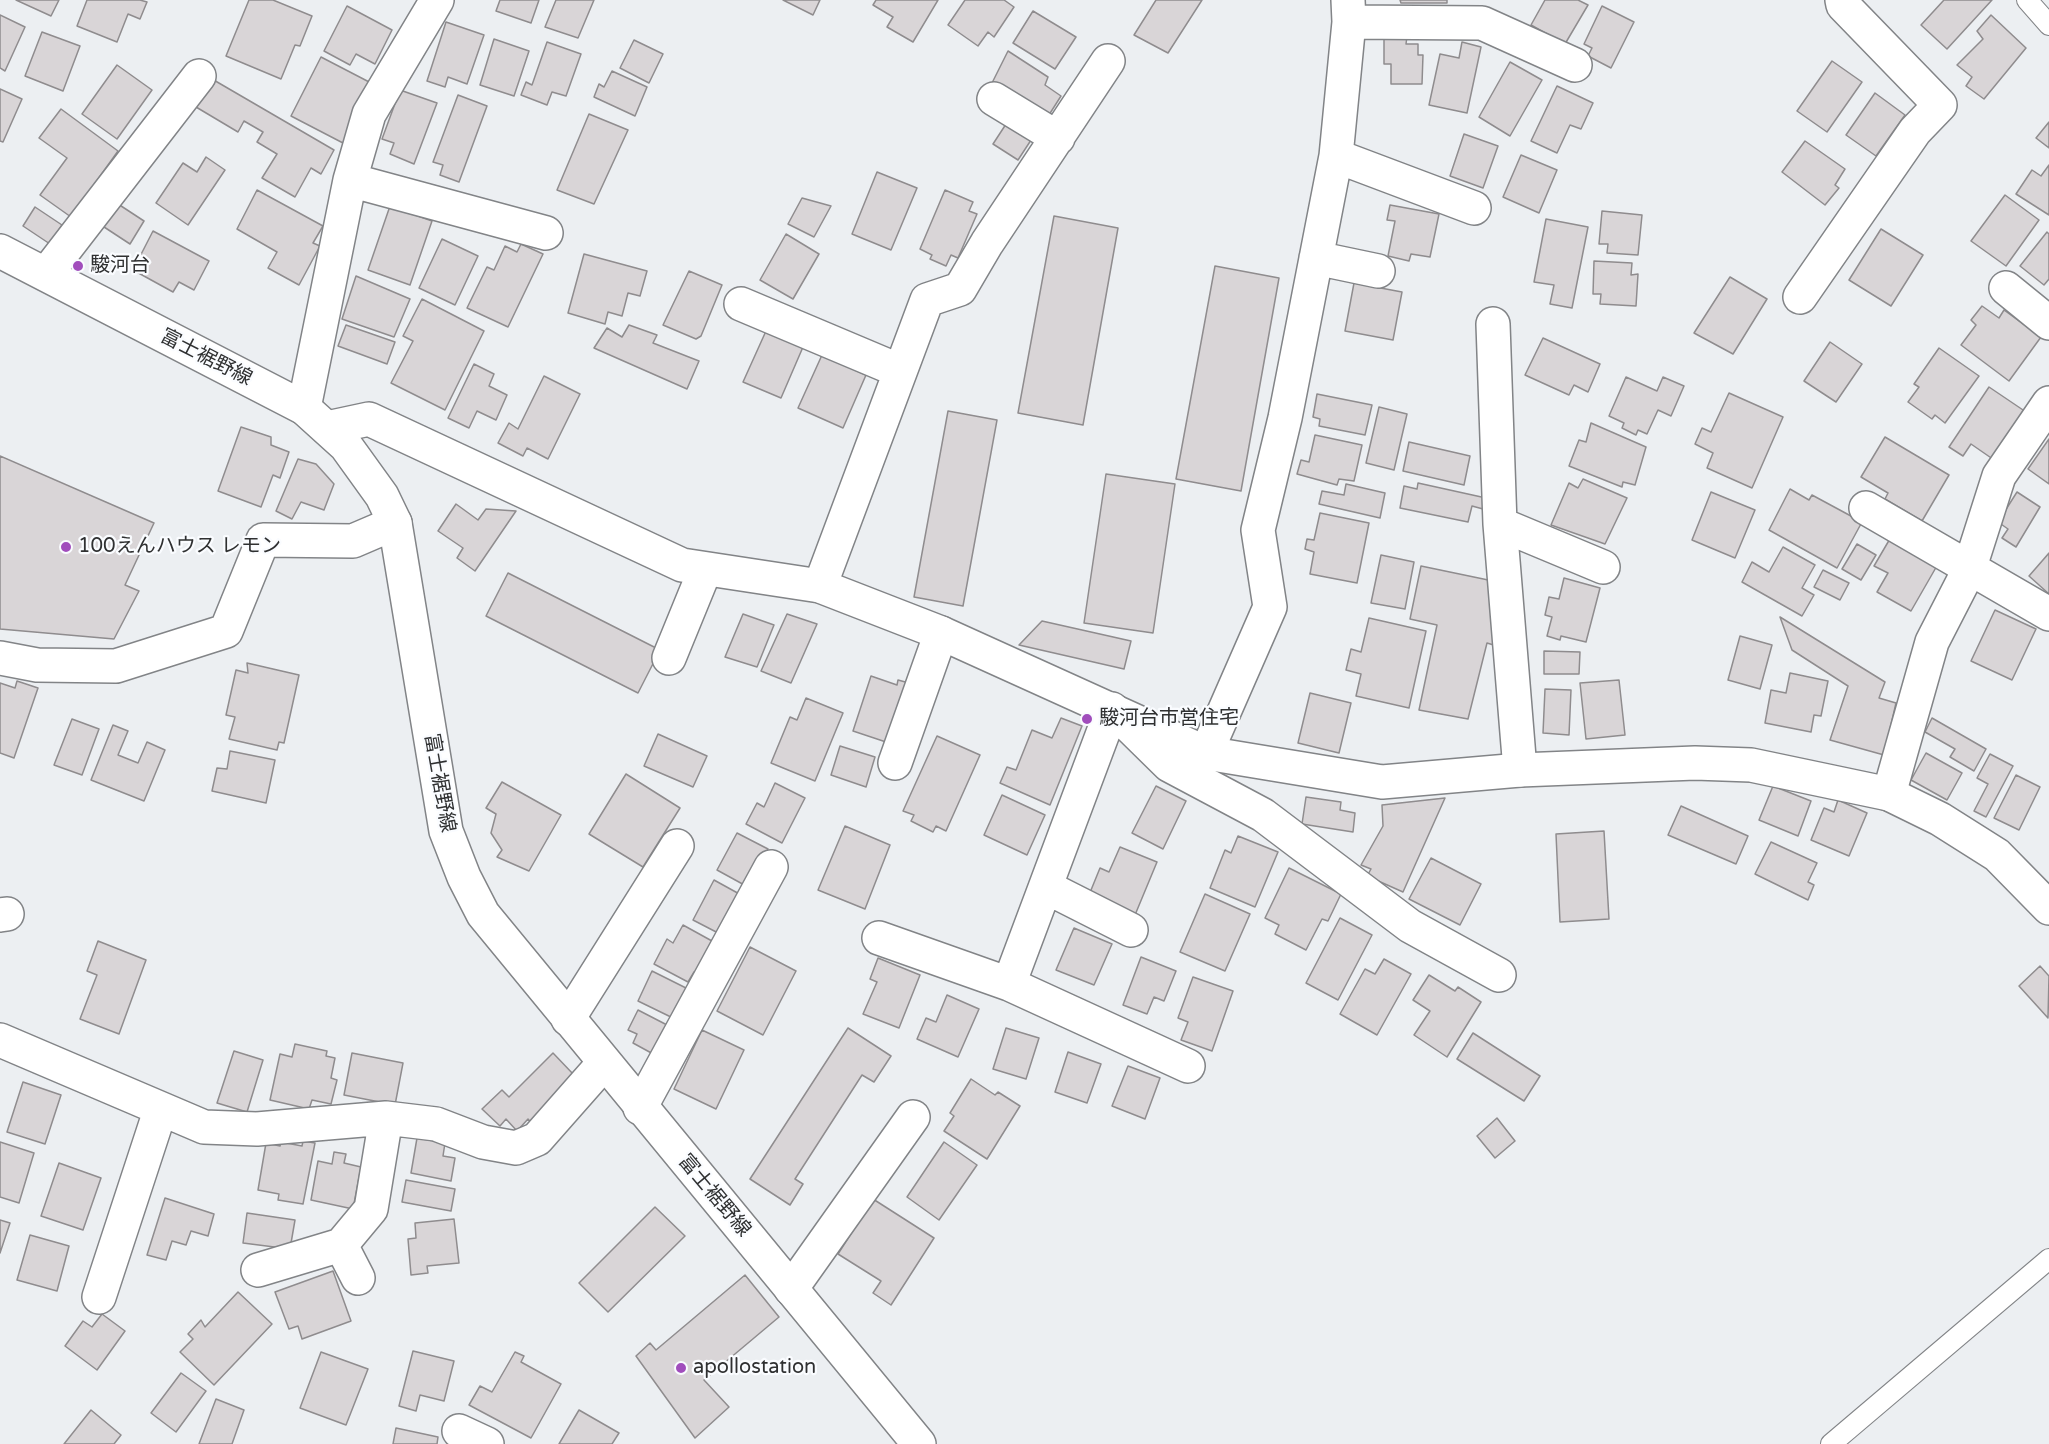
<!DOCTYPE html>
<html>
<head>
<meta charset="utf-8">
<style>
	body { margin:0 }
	canvas { display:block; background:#eceff2 }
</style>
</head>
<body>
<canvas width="2049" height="1444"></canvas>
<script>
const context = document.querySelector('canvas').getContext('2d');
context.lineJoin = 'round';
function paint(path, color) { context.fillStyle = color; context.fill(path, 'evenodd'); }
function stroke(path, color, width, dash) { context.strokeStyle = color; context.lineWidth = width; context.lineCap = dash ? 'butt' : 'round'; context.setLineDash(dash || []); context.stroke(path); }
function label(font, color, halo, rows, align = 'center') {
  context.font = font + ' "Varela Round","Noto Sans JP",sans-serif'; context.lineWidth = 4.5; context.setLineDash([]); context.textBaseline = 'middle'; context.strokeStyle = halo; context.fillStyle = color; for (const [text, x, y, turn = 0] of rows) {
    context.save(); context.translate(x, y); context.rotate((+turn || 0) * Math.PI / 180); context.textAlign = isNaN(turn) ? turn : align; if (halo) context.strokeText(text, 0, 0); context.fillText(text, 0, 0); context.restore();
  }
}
const building = new Path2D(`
	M16 0H59L51 16Z
	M87 0H140L147 2 140 19 128 14 117 42 77 26Z
	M249 0H273L312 16 300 46 295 45 281 79 226 56Z
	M500 0H539L531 23 496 11Z
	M556 0H594L578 38 545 27Z
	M783 0H820L813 15Z
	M876 0H938L913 42 887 27 893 17 873 5Z
	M965 0H1004L1014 7 994 37 988 32 978 46 948 25Z
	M1156 0H1202L1168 53 1134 35Z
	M1400 0H1447V3H1401Z
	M1545 0H1578L1588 5 1565 44 1531 25Z
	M1944 0H1992L1947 49 1921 25Z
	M347 6 392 30 375 64 356 54 350 65 324 51Z
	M1602 6 1634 22 1611 68 1588 56 1592 48 1584 44Z
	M1033 11 1076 37 1055 69 1013 43Z
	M0 15 25 27 5 71 0 68Z
	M1991 15 2026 48 1984 99 1966 86 1972 77 1957 65 1983 39 1977 31Z
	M446 22 484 35 467 84 448 77 445 87 427 81Z
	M42 32 80 46 63 91 25 76Z
	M1384 35 1407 36 1406 44H1418V55H1423L1422 84H1391V64H1384Z
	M494 39 529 51 514 96 480 85Z
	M634 40 663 54 649 83 620 68Z
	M547 42 581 54 566 96 552 92 547 105 521 95 526 82 532 85Z
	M1462 42 1481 47 1467 113 1429 105 1440 54 1459 58Z
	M1008 51 1048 77 1045 85 1061 96 1047 118 991 85Z
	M321 57 373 84 343 143 291 116Z
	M1832 61 1862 82 1827 132 1797 111Z
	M1510 62 1542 80 1510 136 1479 117Z
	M117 65 152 90 117 139 82 114Z
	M612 71 647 87 635 116 594 97 599 84 604 87Z
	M212 79 334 150 321 174 311 168 295 197 262 178 277 154 257 142 263 132 244 121 238 132 196 107Z
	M1557 86 1593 103 1581 129 1570 125 1557 153 1531 141Z
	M0 89 22 99 3 142 0 141Z
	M400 90 437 103 414 164 390 154 394 143 382 139Z
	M1875 93 1905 115 1876 156 1846 135Z
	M458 95 487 106 459 182 440 175 443 165 433 162Z
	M61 109 118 151 71 217 40 195 67 158 39 138Z
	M589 114 628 130 594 204 557 190Z
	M1008 121 1033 137 1018 160 993 144Z
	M2049 122V148L2036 138Z
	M1464 134 1498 146 1483 188 1450 176Z
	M1805 141 1845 169 1835 185 1839 188 1825 205 1782 172Z
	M1521 155 1557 170 1539 213 1503 197Z
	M206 157 225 170 188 225 156 203 183 163 197 172Z
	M2049 165V215L2016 194 2032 170 2041 176Z
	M877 172 917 188 891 250 852 234Z
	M257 190 323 226 313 243 320 246 299 285 268 268 277 252 237 229Z
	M945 190 973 202 969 211 977 214 958 258 951 255 946 266 930 259 932 255 920 249Z
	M2005 195 2039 220 2006 266 1971 241Z
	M802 198 831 206 814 237 788 224Z
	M115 202 144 221 130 244 101 225Z
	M1390 205 1439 214 1430 257 1411 254 1409 261 1388 256 1395 221 1387 220Z
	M390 206 432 221 410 285 368 270Z
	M35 207 62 225 50 244 23 226Z
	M1602 211 1642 215 1638 255 1607 253 1608 244H1599Z
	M1054 216 1118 228 1083 425 1018 413Z
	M1546 219 1588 227 1572 308 1550 304 1554 285 1534 282Z
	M1881 229 1923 255 1891 306 1849 280Z
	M153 231 209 261 194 290 179 282 173 292 133 270Z
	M2047 232 2049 234V279L2044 285 2020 266Z
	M786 234 819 254 793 299 760 280Z
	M442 239 478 256 455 305 419 288Z
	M521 244 543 254 508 327 467 308 487 267 494 270 505 246 517 252Z
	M584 254 647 271 640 296 628 293 622 316 608 312 605 324 568 313Z
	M1594 261 1632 263 1631 275 1638 274 1636 306 1600 304 1601 294H1593Z
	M1215 266 1279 278 1241 491 1176 479Z
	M689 271 722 285 701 336 696 339 663 325Z
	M356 276 410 299 394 337 342 319Z
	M1730 277 1767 299 1733 354 1694 333Z
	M1354 283 1402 292 1393 340 1345 331Z
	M422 299 484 331 445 410 391 383 413 341 403 336Z
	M1982 306 1999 318 2004 310 2041 337 2009 381 1961 345 1976 325 1971 320Z
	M346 325 395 342 387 364 338 346Z
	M629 325 657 335 653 343 699 361 687 389 594 348 607 328 622 337Z
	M766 331 803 347 781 398 743 382Z
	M1543 338 1600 364 1588 392 1574 385 1569 395 1525 375Z
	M1830 342 1862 364 1836 402 1804 381Z
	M1939 348 1979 376 1945 423 1935 415 1932 419 1908 402 1919 387 1914 384Z
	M822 355 866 375 843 428 798 408Z
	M474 364 494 374 489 386 507 395 496 420 477 411 469 428 448 418Z
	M544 376 580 394 548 459 527 448 523 456 498 443 509 423 518 429Z
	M1626 377 1657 391 1663 377 1684 386 1671 416 1658 410 1647 434 1638 430 1636 435 1622 428 1624 423 1609 416Z
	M1989 387 2029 414 1997 462 1971 444 1963 456 1949 447Z
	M1729 393 1783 417 1752 488 1707 468 1713 453 1695 444 1702 428 1711 432Z
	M1317 394 1372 405 1365 435 1319 426 1320 419 1313 417Z
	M1379 407 1407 414 1394 470 1366 463Z
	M948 411 997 420 963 606 914 597Z
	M1591 423 1646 447 1635 485 1623 482 1622 487 1569 466 1579 440 1586 442Z
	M241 427 271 437V445L289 452 280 478 273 475 261 507 218 491Z
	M1315 435 1362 445 1354 481 1339 479 1337 485 1297 474 1301 460 1309 462Z
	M1885 437 1949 475 1922 521 1885 499 1888 493 1861 477Z
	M2049 439V484L2028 469Z
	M1409 442 1470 456 1464 485 1403 471Z
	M0 456 154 523 125 585 139 591 114 639 0 629Z
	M298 459 316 464 334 484 324 510 301 502 292 519 276 511Z
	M1106 474 1175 484 1153 633 1084 623Z
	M1583 479 1627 498 1605 544 1551 525 1569 483 1578 488Z
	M1418 483 1486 498 1483 509 1472 506 1468 522 1400 508 1404 486 1417 489Z
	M1346 484 1385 493 1380 518 1319 504 1322 491 1344 495Z
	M1790 489 1809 500 1812 495 1862 522 1837 568 1769 530Z
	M1711 492 1755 510 1735 558 1692 540Z
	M2017 492 2040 507 2016 547 2002 538 2008 529 1998 522Z
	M456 504 478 520 486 509 516 511 475 571 457 558 463 548 438 531Z
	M1320 513 1369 523 1357 583 1310 574 1314 552 1305 549 1307 539 1314 540Z
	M1891 537 1938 564 1911 611 1877 592 1888 573 1874 566Z
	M1857 544 1876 555 1861 580 1842 569Z
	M1783 547 1815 565 1802 588 1814 595 1802 616 1742 582 1752 562 1769 572Z
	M2049 553V594L2029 576Z
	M1381 555 1414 562 1405 609 1371 603Z
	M1421 566 1493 581 1497 646 1487 643 1468 719 1419 710 1437 625 1410 619Z
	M1823 570 1849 583 1840 600 1814 587Z
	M508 573 660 650 638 693 486 616Z
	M1564 578 1600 588 1586 642 1561 636 1560 640 1547 636 1552 617 1545 615 1549 597 1559 599Z
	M1995 610 2036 629 2012 680 1971 661Z
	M743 614 774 625 757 667 725 657Z
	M787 614 817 624 791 683 761 671Z
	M1780 617 1885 682 1879 698 1896 703 1884 755 1830 740 1848 686 1792 650Z
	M1369 618 1426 631 1409 708 1356 696 1361 674 1346 670 1351 649 1361 652Z
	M1042 621 1131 641 1124 669 1019 645Z
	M1740 636 1772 645 1760 689 1728 680Z
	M1544 651 1580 652 1579 674H1544Z
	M247 663 299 675 284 743 279 742 277 750 229 739 235 717 226 715 236 670 248 673Z
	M1790 673 1828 681 1821 716 1814 715 1811 732 1765 723 1771 690 1786 693Z
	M871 676 897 685 898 680 909 683 889 743 853 731Z
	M1619 680 1625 735 1586 739 1580 683Z
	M17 681 38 688 14 758 0 753V683L15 688Z
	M1545 689 1571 690 1569 735 1543 733Z
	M1310 693 1351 703 1339 753 1298 743Z
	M806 698 843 713 815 781 771 763 790 717 797 720Z
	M1061 718 1082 726 1050 805 1000 783 1007 767 1016 770 1032 730 1052 738Z
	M1932 718 1986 749 1974 771 1950 757 1955 749 1925 732Z
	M72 719 99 729 82 775 54 765Z
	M113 725 128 731 118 755 138 763 147 742 165 750 144 801 91 780Z
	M658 734 707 756 693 787 644 766Z
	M937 736 980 755 946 831 936 826 933 832 911 821 914 815 903 811Z
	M840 746 875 757 866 787 831 775Z
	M230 751 275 760 266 803 212 791 217 768 227 769Z
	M1926 753 1962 773 1947 800 1911 780Z
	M1990 754 2013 766 1986 817 1974 811 1988 784 1977 778Z
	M626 774 680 808 643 867 589 834Z
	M2016 775 2040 787 2019 830 1994 818Z
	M502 782 561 815 529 871 497 857 502 850 491 833 496 814 486 808Z
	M775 783 805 798 782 843 746 824 757 803 764 807Z
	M1156 786 1186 801 1163 849 1132 833Z
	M1773 786 1811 801 1798 836 1759 820Z
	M1002 795 1045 815 1027 855 984 835Z
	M1306 797 1341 802 1340 810 1355 813 1353 832 1302 824Z
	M1445 798 1403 892 1367 876 1371 869 1361 865 1383 826 1382 805Z
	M1838 800 1867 813 1849 856 1811 840 1824 808 1834 812Z
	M1681 806 1748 836 1736 864 1668 835Z
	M845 826 890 845 865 909 818 890Z
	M1604 831 1609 919 1560 922 1556 834Z
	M737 833 768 849 748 887 717 870Z
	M1238 836 1278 852 1255 907 1210 888 1225 850 1231 853Z
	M1771 842 1817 863 1808 882 1814 885 1808 900 1755 874Z
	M1120 847 1157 862 1135 915 1089 895 1100 868 1109 872Z
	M1431 858 1481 884 1460 925 1409 899Z
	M1289 868 1341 894 1328 921 1322 919 1306 950 1275 934 1279 925 1265 918Z
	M714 880 743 896 722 935 693 920Z
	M1205 894 1250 914 1225 971 1180 952Z
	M1340 918 1372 935 1338 1000 1306 983Z
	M683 925 712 941 700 975 694 972 688 982 654 964 667 939 673 943Z
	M1074 928 1112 944 1094 985 1056 970Z
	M98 941 146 960 119 1034 80 1019 97 975 87 971Z
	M750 947 796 971 763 1035 717 1011Z
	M1141 957 1176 971 1164 1001 1154 997 1147 1014 1123 1005Z
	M878 958 920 975 899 1028 863 1014 877 982 870 979Z
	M1384 959 1411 974 1377 1035 1340 1014 1365 969 1375 974Z
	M2040 966 2049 976 2048 1018 2019 986Z
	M652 971 690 990 675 1019 638 1001Z
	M1429 975 1455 991 1458 987 1481 1002 1447 1057 1414 1035 1430 1011 1413 1000Z
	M1193 977 1233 991 1212 1051 1181 1040 1188 1022 1178 1018Z
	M947 995 979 1009 958 1057 917 1039 926 1018 936 1022Z
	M638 1010 669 1026 655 1055 633 1043 637 1034 628 1030Z
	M848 1028 891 1056 874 1082 862 1075 795 1179 803 1184 790 1205 750 1179Z
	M1006 1028 1039 1038 1026 1079 993 1069Z
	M702 1030 744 1050 716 1109 674 1089Z
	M1473 1033 1540 1076 1524 1101 1457 1059Z
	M295 1044 327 1051 326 1056 335 1058 331 1078 337 1080 331 1104 312 1100 309 1109 270 1100 280 1054 292 1057Z
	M234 1051 263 1060 247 1112 217 1103Z
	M1068 1052 1101 1064 1087 1103 1055 1092Z
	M352 1053 403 1063 395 1105 344 1095Z
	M553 1053 574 1075 534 1126 528 1119 517 1131 506 1119 500 1126 482 1109 502 1090 509 1097Z
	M1128 1066 1160 1078 1145 1119 1112 1106Z
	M971 1079 995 1095 998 1092 1020 1106 987 1159 944 1131 954 1116 950 1113Z
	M23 1082 61 1095 45 1144 7 1132Z
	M1497 1118 1515 1141 1495 1158 1477 1136Z
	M417 1138 445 1143 443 1156 455 1158 451 1181 411 1173Z
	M303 1141 315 1143 303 1204 278 1200 279 1194 258 1190 266 1143 280 1146 281 1142 302 1146Z
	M0 1142 34 1153 19 1203 0 1197Z
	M944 1142 977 1165 939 1220 907 1197Z
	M334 1152 346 1154 344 1163 361 1167 353 1209 311 1200 318 1161 332 1164Z
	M59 1163 101 1178 83 1230 41 1216Z
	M406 1180 455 1189 451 1211 402 1202Z
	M165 1198 214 1214 208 1236 191 1231 186 1245 172 1241 166 1260 147 1255Z
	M873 1199 934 1238 891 1305 873 1293 881 1281 838 1254Z
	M655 1207 685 1236 608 1312 579 1283Z
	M247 1213 295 1220 290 1249 243 1243Z
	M454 1219 459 1263 427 1266 428 1273 411 1275 408 1239 416 1238 415 1223Z
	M0 1220 10 1223 0 1253Z
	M30 1235 69 1246 57 1291 17 1280Z
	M333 1271 351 1321 302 1339 298 1326 289 1329 275 1292Z
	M745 1275 779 1317 704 1380 729 1407 695 1438 636 1356 650 1343 656 1350Z
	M238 1292 272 1324 214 1385 180 1352 193 1339 188 1334 201 1320 205 1327Z
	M102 1314 125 1331 97 1370 65 1346 83 1321 92 1327Z
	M413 1351 454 1361 444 1401 420 1395 416 1411 399 1406Z
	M321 1352 368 1369 346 1425 300 1408Z
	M515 1352 524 1356 521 1362 561 1384 531 1438 469 1405 480 1386 492 1392Z
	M181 1373 206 1391 176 1432 151 1413Z
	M216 1399 244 1410 232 1444H199Z
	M91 1410 121 1435 114 1444H64Z
	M579 1410 619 1433 612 1444H559Z
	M396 1428 438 1437 437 1444H393Z`);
paint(building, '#d9d5d7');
stroke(building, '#8f8c8e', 1.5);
const lane = new Path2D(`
	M2027 0 2049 25
	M1831 1444 2049 1259`);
const street = new Path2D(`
	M1349 22 1482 23 1575 65
	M994 99 1058 138
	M1336 156 1474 208
	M350 180 546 233
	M1316 258 1378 271
	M46 274 199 76
	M2006 288 2049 323
	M1800 297 1915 131 1940 105 1843 5 1842 0
	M741 304 900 371
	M1493 324 1500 524 1520 770
	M304 408 350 180 369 114 437 0
	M1866 508 2049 614
	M1500 524 1603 567
	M820 586 927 300 960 289 987 243 1108 61
	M0 658 37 665 116 666 226 631 263 540 353 541 395 523
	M669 658 705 570
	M1206 753 1270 607 1258 530 1285 418 1336 156 1349 22 1348 0
	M895 763 941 633
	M1889 794 1932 642 1969 570 1999 476 2049 403
	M1046 887 1131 930
	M0 915 7 914
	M879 938 1009 984 1188 1066
	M1009 984 1112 709 1169 765 1263 815 1410 926 1499 975
	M568 1019 677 846
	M0 1040 204 1127 257 1129 386 1118 436 1124 483 1142 516 1148 537 1139 604 1063
	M640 1108 771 867
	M341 1245 358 1278
	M258 1270 341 1245 371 1209 386 1118
	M791 1289 913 1117
	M99 1297 160 1111
	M459 1431 487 1444`);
const secondary = new Path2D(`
	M327 428 369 419 682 565 820 586 941 633 1206 753 1382 782 1520 770 1695 763 1751 765 1889 794 1940 819 1997 855 2049 908`);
const primary = new Path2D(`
	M0 251 304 408 346 446 382 496 395 523 446 831 464 877 483 914 919 1444`);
stroke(lane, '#828487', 22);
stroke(street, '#828487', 36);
stroke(secondary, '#828487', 36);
stroke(primary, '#828487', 36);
stroke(lane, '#fff', 20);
stroke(street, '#fff', 33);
stroke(secondary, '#fff', 33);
stroke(primary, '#fff', 33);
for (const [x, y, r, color] of [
	[78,266,6,"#a14dbc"],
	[66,547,6,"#a14dbc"],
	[1087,719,6,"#a14dbc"],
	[681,1368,6,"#a14dbc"]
]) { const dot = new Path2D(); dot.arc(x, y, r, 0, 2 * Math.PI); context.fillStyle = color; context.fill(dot); stroke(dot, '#fafcff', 2); }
label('20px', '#2f3031', '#fafcff', [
	["駿河台",90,266],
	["100えんハウス レモン",78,547],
	["駿河台市営住宅",1099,719],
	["apollostation",693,1368]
], 'left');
label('20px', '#2f3031', '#fafcff', [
	["富士裾野線",206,358,27],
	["富士裾野線",439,783,80],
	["富士裾野線",714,1196,50]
]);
</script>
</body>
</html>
